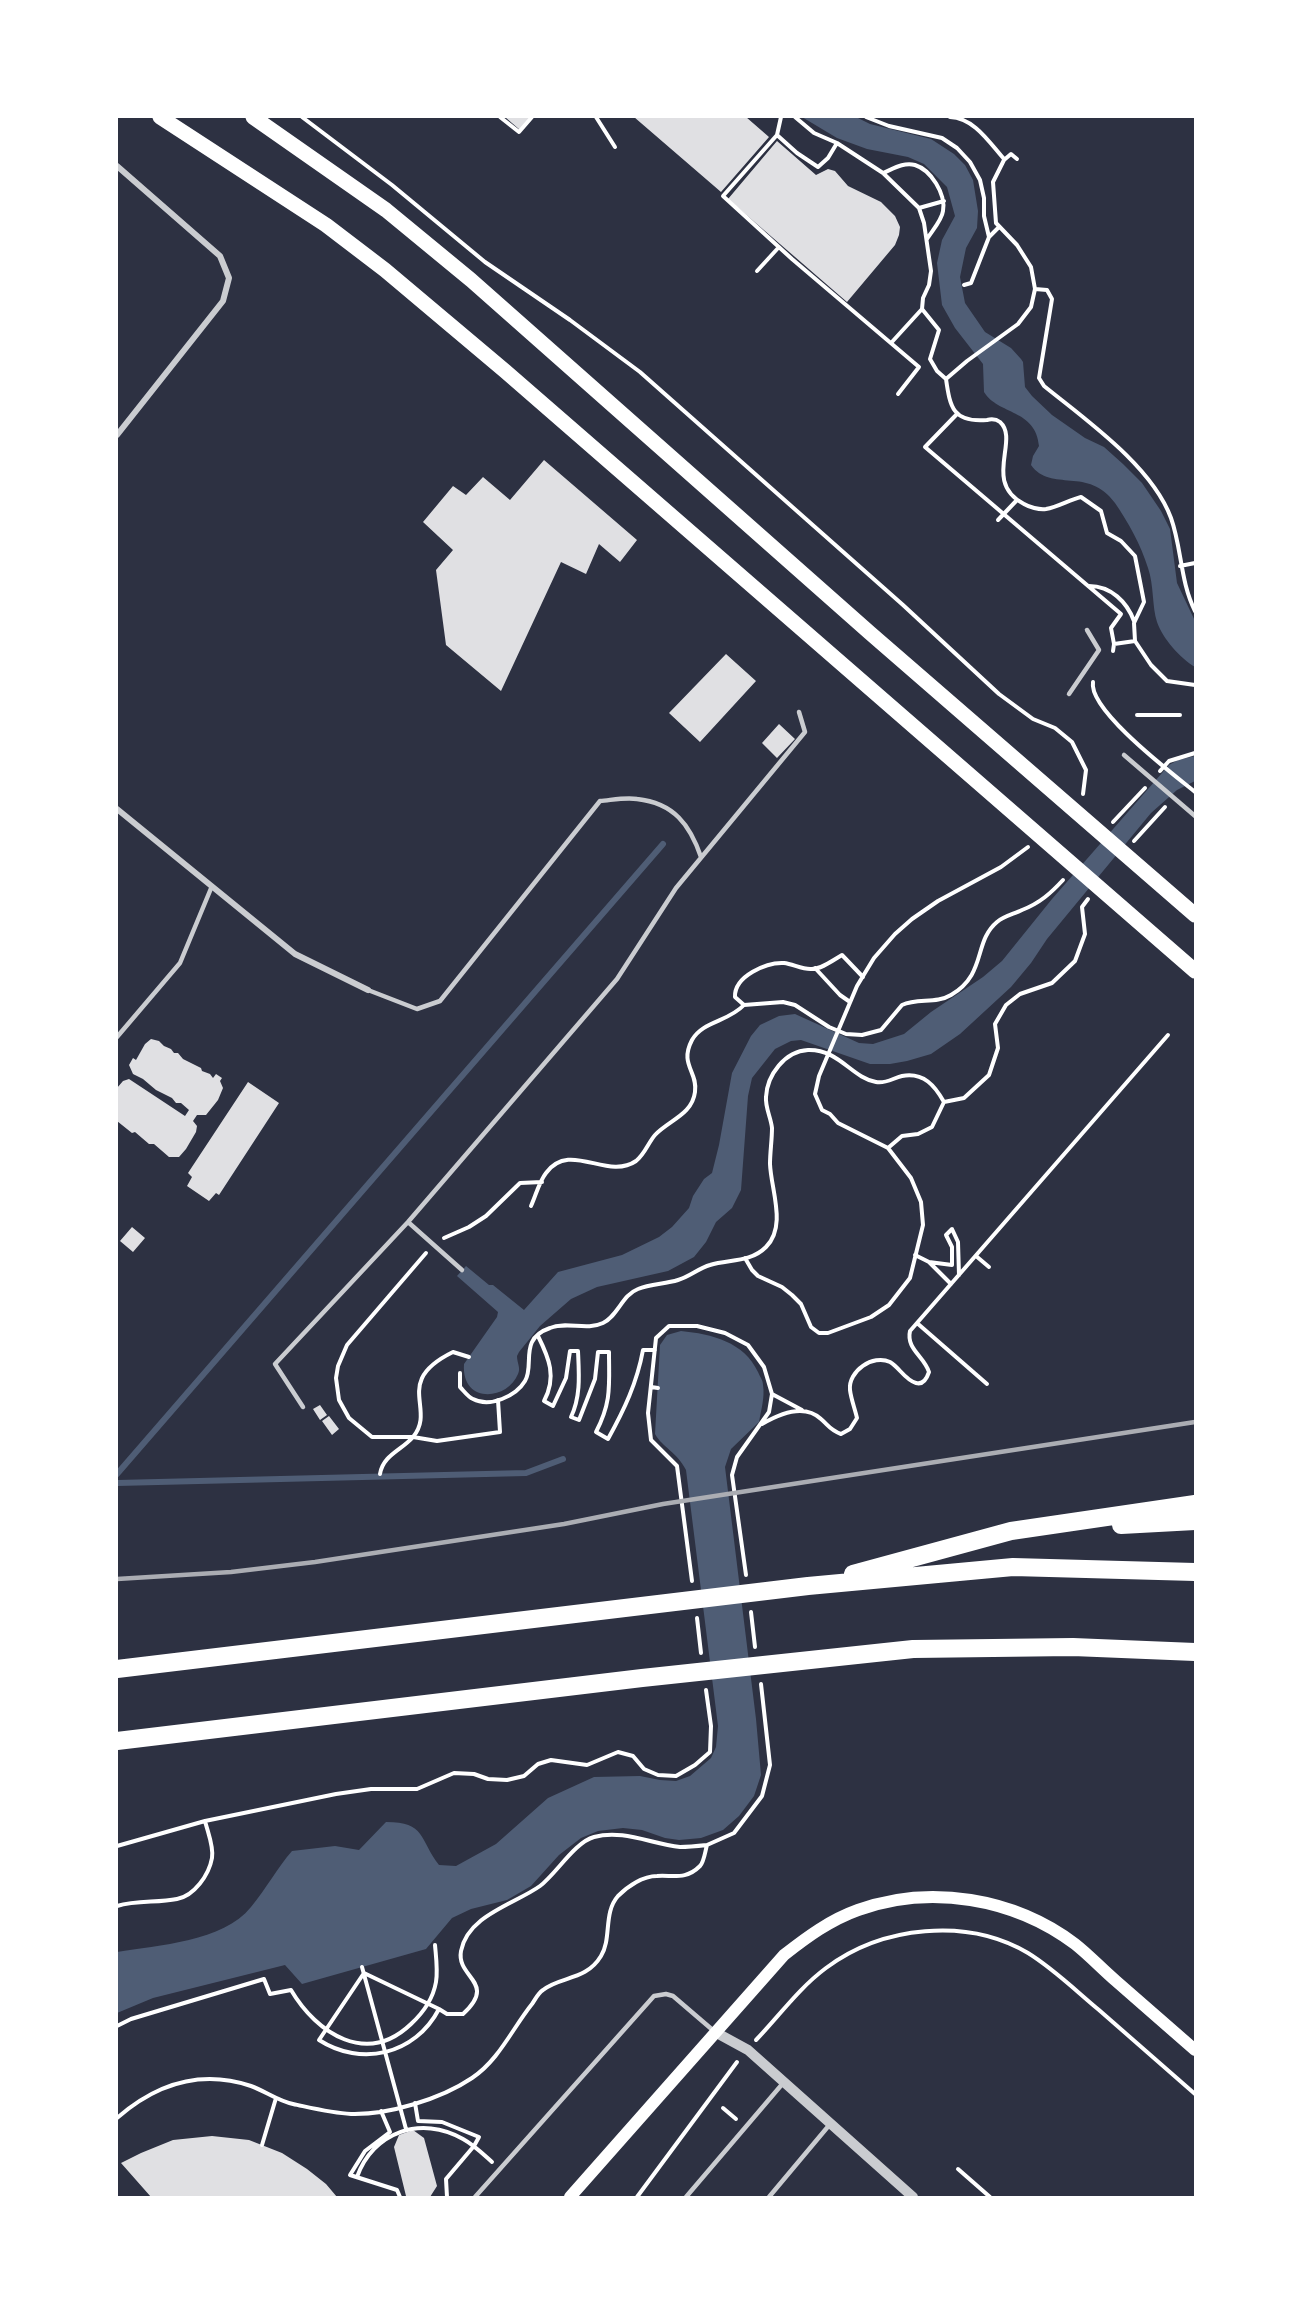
<!DOCTYPE html>
<html>
<head>
<meta charset="utf-8">
<style>
	body { margin:0 }
	#map { position:relative; width:1312px; height:2314px; overflow:hidden; background:#2d3142; font-family:"Asap Condensed",sans-serif }
	canvas { display:block }
	.frame { position:absolute; inset:0; border:118px solid #fff; pointer-events:none }
</style>
</head>
<body>
<div id="map">
<canvas width="1312" height="2314"></canvas>
<div class="frame"></div>
</div>
<script>
const context = document.querySelector('canvas').getContext('2d');
context.lineJoin = 'round';
function paint(path, color) { context.fillStyle = color; context.fill(path, 'evenodd'); }
function stroke(path, color, width, dash) { context.strokeStyle = color; context.lineWidth = width; context.lineCap = dash ? 'butt' : 'round'; context.setLineDash(dash || []); context.stroke(path); }
paint(new Path2D(`
	M802 117H856L870 124 931 139 954 154 965 165 973 180 978 211 977 228 966 248 960 277 965 303 985 332 1011 348 1021 359 1023 362 1025 387 1032 396 1052 415 1085 438 1104 447 1123 464 1142 483 1161 511 1170 529 1177 583 1195 621V667C1180 658 1163 639 1157 622 1152 607 1154 585 1148 568 1141 545 1128 522 1115 503 1089 466 1051 493 1031 465L1033 456 1039 446C1036 409 998 415 984 392L983 364 955 328 942 305 937 263 942 240 955 216 947 187 924 164 908 157 867 149 837 138Z
	M1195 756V781L1177 790 1151 813 1047 939 1031 963 1011 987 960 1034 931 1054 907 1061 890 1064H870L801 1040 791 1041 775 1049 752 1078 748 1096 741 1190 732 1208 716 1222 706 1242 694 1257 668 1271 597 1287 571 1299 540 1326 519 1352 517 1356C517 1363 521 1368 518 1374 507 1401 461 1404 464 1364L497 1317 498 1312 457 1276 466 1266 489 1285H493L524 1310 558 1272 622 1255 659 1237 672 1227 689 1208 693 1196 704 1179 712 1173 719 1145 732 1073 751 1036 760 1025 779 1016 795 1014 859 1043 873 1044 904 1034 931 1012 983 977 1002 961 1052 899 1169 765 1178 760Z
	M681 1331C712 1334 744 1342 758 1372 760 1377 763 1380 763 1385 765 1397 761 1410 759 1422L731 1449 725 1467 756 1719 761 1775 754 1796 739 1816 723 1830 701 1838 679 1840 665 1838 642 1830 623 1828 598 1831 581 1838 559 1855 531 1886 507 1900 471 1909 452 1918 426 1949 302 1984 285 1965 153 1998 117 2013V1952C158 1945 223 1942 251 1907 266 1889 277 1868 292 1851L335 1846 359 1850 386 1822C426 1822 419 1839 439 1865L456 1866 496 1844 548 1798 594 1777 640 1776 660 1780 676 1781 690 1776 711 1758 716 1747 718 1726 686 1470C676 1451 663 1448 655 1434L660 1345 667 1335Z`), '#4f5d75');
stroke(new Path2D(`
	M117 1474 663 844
	M117 1483 526 1473 563 1459`), '#4f5d75', 6);
paint(new Path2D(`
	M505 117H531L520 130Z
	M634 117H746L769 137 721 192Z
	M777 141 816 175 828 169 835 171 848 186 881 202 895 216 900 227 899 235 895 245 847 302 728 199Z
	M544 460 637 540 620 562 599 544 586 574 561 562 501 691 446 645 436 570 453 550 423 522 453 486 466 495 483 477 510 500Z
	M726 654 756 681 700 742 669 713Z
	M779 724 795 739 777 758 762 743Z
	M151 1039 159 1041 164 1046 171 1049 174 1053H178L183 1059 201 1068 202 1071 210 1074 213 1078 216 1074 222 1078 220 1081 223 1088 218 1100 206 1115H197L193 1121 197 1126 196 1132 186 1149 179 1157H169L154 1144H149L135 1132 132 1133 117 1121V1088L123 1081 129 1079 185 1116 189 1110 181 1103H176L172 1098 156 1090 143 1079 133 1074 129 1065 133 1058 136 1060 145 1044Z
	M248 1082 279 1103 219 1195 216 1193 209 1201 187 1186 192 1177 188 1173Z
	M132 1227 145 1238 133 1252 120 1241Z
	M320 1405 327 1415 320 1420 313 1409Z
	M329 1416 339 1429 332 1435 322 1421Z
	M413 2130 424 2138 437 2186 430 2197 406 2196 394 2147 399 2135Z
	M212 2136 249 2140 282 2153 307 2169 326 2184 337 2197H151L121 2163 141 2153 173 2140Z`), '#e0e0e3');
stroke(new Path2D(`
	M302 117 392 185 485 262 570 320 640 372 903 605 999 694 1033 719 1055 728 1072 742 1086 770 1083 794
	M500 117 519 132 532 117
	M596 117 615 147
	M781 117 777 135 797 153 818 167 828 158 837 143
	M795 117 814 133 837 143 883 173 919 208 924 223 931 271 929 285 923 298 922 309 939 330 930 359 937 371 946 379
	M866 117 889 126 942 138 957 148 970 162 980 180 984 198V216L989 237 971 283 964 285
	M950 117C974 118 989 142 1004 159
	M777 135 723 196 792 259 919 367 898 394
	M1017 159 1011 154 1004 160 993 182 996 223 1017 245 1031 267 1035 289 1031 307 1018 324 967 361 946 379C950 407 953 423 987 420 991 419 996 419 1000 422 1020 440 982 482 1024 504 1029 507 1039 510 1046 509 1058 507 1069 500 1081 497L1101 511 1107 533 1121 541 1135 556 1144 602 1134 623 1135 641 1151 665 1167 681 1195 685
	M883 173C893 169 903 162 915 165 931 170 946 194 943 211 942 220 932 231 927 239
	M919 208 944 201
	M989 237 999 227
	M757 271 779 247
	M1035 289 1047 290 1052 299 1039 378 1044 386C1086 420 1152 466 1171 518 1182 549 1180 581 1195 611
	M891 343 922 309
	M957 414 925 447 1121 614 1111 628 1114 644 1113 651
	M998 520 1017 500
	M1180 566 1195 563
	M1089 586C1111 586 1127 602 1134 621
	M1114 644 1135 641
	M1093 682C1088 710 1173 774 1195 792
	M1137 715H1180
	M1160 771 1169 761 1195 753
	M1113 822 1145 788
	M1134 841 1165 807
	M815 968 840 995 850 1002
	M863 977 842 955C833 960 822 969 812 969 803 970 793 964 784 963 767 962 734 976 735 997L744 1005 783 1002 795 1005 829 1027 846 1034 862 1035 881 1030 902 1005C918 998 936 1004 951 995 987 974 973 942 997 922 1004 916 1014 914 1022 910 1040 903 1051 893 1063 880
	M944 1102 964 1098 989 1075 998 1048 995 1024 1006 1005 1020 994 1052 983 1075 961 1085 934 1082 907 1088 899
	M531 1206C536 1195 539 1182 546 1173 570 1140 607 1181 636 1161 645 1154 648 1143 655 1135 669 1120 692 1115 695 1092 698 1071 679 1065 692 1040 703 1021 728 1022 744 1005
	M444 1238 469 1227 486 1216 520 1183 542 1182
	M426 1253 347 1345 338 1366 336 1378 339 1400 349 1418 372 1437H413L437 1441 500 1432 498 1400
	M915 1255 929 1262 951 1284
	M976 1256 989 1267
	M745 1258 752 1270 758 1276 782 1287 792 1295 801 1304 811 1327 819 1333H828L871 1317 889 1305 910 1278 923 1225 921 1202 911 1178 888 1148 838 1123 830 1114 822 1110 815 1094 819 1076 857 986 874 958 895 934 912 919 938 901 1001 867 1028 847
	M929 1262 952 1265V1247L946 1235 952 1229 958 1242 959 1275
	M917 1323 987 1384
	M538 1336C549 1358 557 1377 544 1401L553 1406 566 1378 570 1351H578C579 1374 581 1396 571 1417L579 1420 595 1379 598 1352H609C609 1385 612 1401 596 1432L608 1439C624 1410 637 1383 643 1350H655
	M460 1373V1387C464 1391 468 1397 473 1399 490 1408 516 1396 525 1381 535 1365 518 1339 550 1328 567 1321 586 1331 603 1323 618 1316 622 1295 638 1289 650 1284 665 1284 678 1280 689 1277 699 1268 710 1265 729 1259 750 1263 766 1247 787 1226 771 1190 770 1164 770 1152 772 1140 772 1128 771 1118 765 1107 766 1097 767 1075 785 1051 808 1050 839 1049 852 1078 876 1082 886 1084 893 1078 902 1076 924 1072 935 1086 944 1102L932 1127 918 1134 902 1136 888 1148
	M651 1387 658 1388
	M772 1394 802 1410
	M762 1424C779 1414 804 1403 821 1419 829 1426 830 1430 841 1434L850 1429 857 1418C855 1409 851 1399 850 1390 848 1371 873 1354 890 1362 899 1367 905 1380 916 1383 923 1385 927 1378 929 1372 924 1356 906 1349 910 1331L1168 1035
	M380 1474C383 1455 402 1450 413 1437 437 1408 392 1382 453 1352L469 1357
	M692 1581 677 1466 651 1440 648 1413 656 1338 669 1326H697L725 1333 748 1345 764 1367 772 1394 769 1412 737 1457 732 1475 746 1575
	M751 1612 755 1647
	M697 1618 701 1653
	M117 1846 205 1821 336 1794 371 1789H417L454 1773 474 1774 488 1779 507 1780 524 1776 538 1764 551 1760 587 1765 618 1752 633 1756 644 1769 658 1775 676 1776 695 1765 710 1752 711 1726 706 1690
	M117 1906C137 1900 157 1903 177 1899 194 1896 209 1875 212 1858 214 1847 208 1833 205 1821
	M362 1967 406 2129
	M364 1973 439 2009C415 2055 361 2067 319 2040Z
	M439 2009 447 2014H463C498 1982 456 1978 461 1951 468 1915 515 1904 540 1886 556 1874 575 1842 594 1837 623 1829 651 1844 680 1847 689 1847 698 1846 707 1845
	M117 2026 131 2019 264 1979 270 1994 291 1990C317 2034 367 2066 411 2024 424 2012 433 1999 436 1982 438 1970 436 1957 435 1945
	M756 2040C779 2016 799 1988 826 1968 882 1926 967 1917 1028 1953 1054 1969 1076 1991 1099 2010 1131 2038 1163 2066 1195 2094
	M415 2103 418 2121 442 2122 479 2137 474 2146 446 2179 447 2197
	M723 2108 736 2119
	M381 2111 390 2132 365 2151 350 2175 397 2190 400 2197
	M117 2118C156 2084 200 2069 251 2086 265 2091 278 2101 293 2104 312 2108 332 2113 351 2114 388 2115 441 2099 472 2078 499 2060 512 2029 532 2004 535 2000 538 1993 543 1990 560 1976 586 1981 601 1956 612 1938 603 1913 618 1896 628 1886 643 1876 657 1876 674 1875 686 1880 700 1866 704 1862 705 1852 707 1845L734 1833 762 1796 770 1765 761 1684
	M262 2145 276 2098
	M958 2169 990 2197
	M357 2177C373 2132 421 2115 463 2139 474 2145 483 2154 492 2162
	M637 2197 737 2062`), '#fff', 4);
stroke(new Path2D(`
	M1069 694 1099 650 1087 630
	M1124 755 1195 816
	M368 990 417 1009 440 1001 600 801C612 800 626 797 637 799 674 803 690 825 701 857
	M117 1037 180 963 212 886
	M408 1222 462 1270
	M303 1407 275 1364 408 1222 617 979 676 888 805 732 799 712
	M475 2197 654 1996 666 1994 673 1996 715 2032
	M686 2197 784 2082
	M769 2197 831 2123`), '#caccd0', 4.5);
stroke(new Path2D(`
	M117 166 220 256 229 278 223 301 117 435
	M117 809 295 954 368 990`), '#caccd0', 6);
stroke(new Path2D(`
	M715 2032 748 2050 913 2197`), '#caccd0', 10);
stroke(new Path2D(`
	M570 2197 784 1955C807 1937 830 1920 858 1910 930 1884 1014 1898 1075 1944 1089 1955 1102 1969 1116 1981 1142 2004 1169 2027 1195 2050`), '#fff', 12);
stroke(new Path2D(`
	M160 117 326 225 385 270 505 371 1195 971
	M253 117 386 210 471 280 870 633 1195 915`), '#fff', 15);
stroke(new Path2D(`
	M1121 1525 1195 1521
	M853 1574 1011 1531 1195 1504
	M117 1669 808 1586 1013 1567 1195 1572
	M117 1741 642 1678 913 1649 1073 1647 1195 1652`), '#fff', 18);
stroke(new Path2D(`
	M117 1579 231 1572 315 1562 564 1524 663 1504 1195 1422`), '#abadb3', 4.5);
</script>
</body>
</html>
